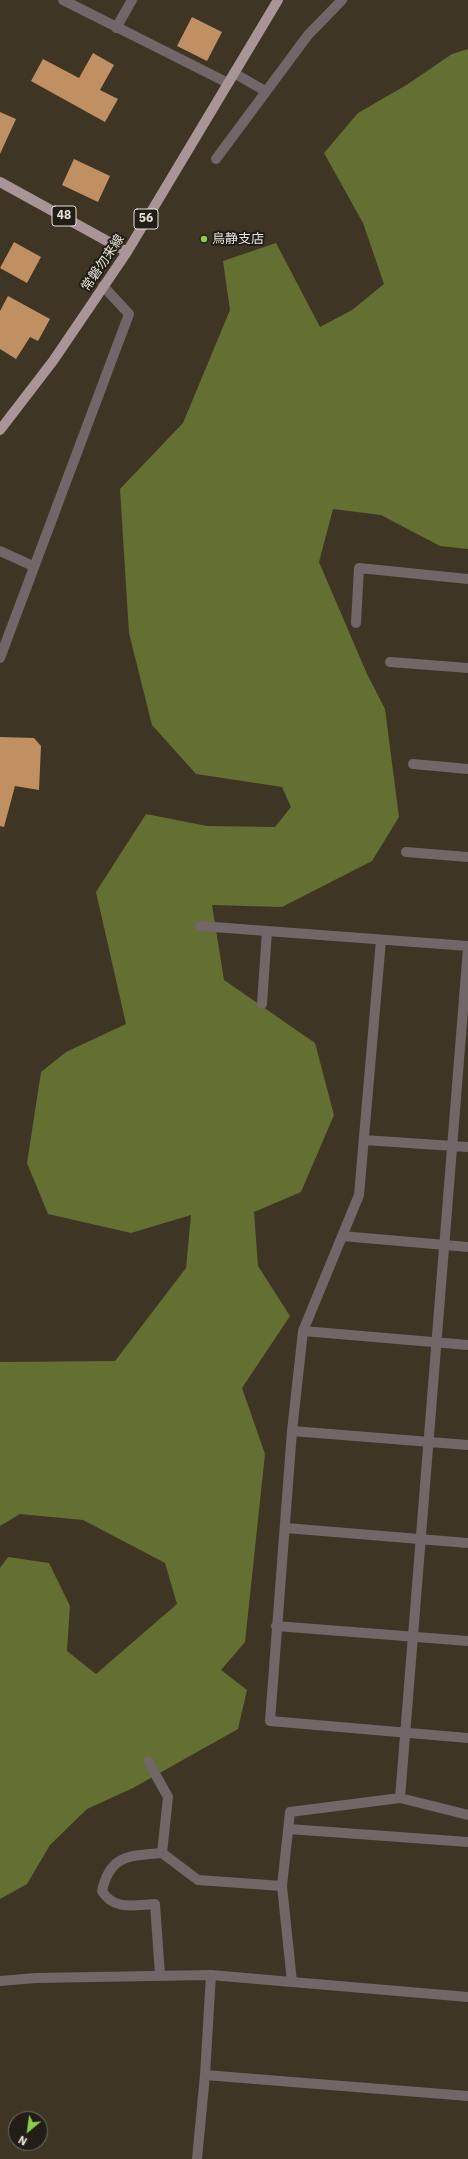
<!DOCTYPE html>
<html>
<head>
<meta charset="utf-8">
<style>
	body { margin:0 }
	#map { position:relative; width:468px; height:2159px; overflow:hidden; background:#3e3525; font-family:"IBM Plex Sans",sans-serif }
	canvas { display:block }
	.north { position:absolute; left:8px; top:2111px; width:40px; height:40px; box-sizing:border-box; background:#221d16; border:1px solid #716c64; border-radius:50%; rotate:209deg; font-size:11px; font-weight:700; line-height:16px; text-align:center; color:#e8e3d9 }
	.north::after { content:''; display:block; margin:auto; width:14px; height:18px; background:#89cf49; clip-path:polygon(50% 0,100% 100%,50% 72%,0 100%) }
</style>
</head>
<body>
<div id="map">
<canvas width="468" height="2159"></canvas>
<div class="north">N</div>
</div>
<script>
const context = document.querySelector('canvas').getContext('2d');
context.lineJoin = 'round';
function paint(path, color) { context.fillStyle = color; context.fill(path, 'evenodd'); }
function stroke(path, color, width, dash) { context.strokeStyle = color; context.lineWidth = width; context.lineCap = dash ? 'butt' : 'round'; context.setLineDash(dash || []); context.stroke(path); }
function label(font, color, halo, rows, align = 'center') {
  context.font = font + ' "IBM Plex Sans","Noto Sans JP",sans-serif'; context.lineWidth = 4; context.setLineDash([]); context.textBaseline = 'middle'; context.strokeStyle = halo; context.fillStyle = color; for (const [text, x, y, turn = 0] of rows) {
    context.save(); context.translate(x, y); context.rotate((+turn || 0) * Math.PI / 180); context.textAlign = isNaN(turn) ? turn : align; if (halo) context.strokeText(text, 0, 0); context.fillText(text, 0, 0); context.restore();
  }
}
paint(new Path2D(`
	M468 49V549L440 546 381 515 333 509 319 562 367 674 385 709 399 817 372 861 282 907 212 905 224 980 315 1043 334 1115 301 1192 254 1212 258 1266 290 1316 242 1388 265 1454 245 1642 221 1670 247 1690 238 1729 133 1788 87 1809 50 1845 27 1884 0 1899V1568L8 1557 49 1563 70 1606 67 1651 96 1674 177 1604 165 1563 83 1520 20 1514 0 1526V1362L115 1361 186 1268 191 1215 131 1233 48 1214 27 1163 41 1072 66 1052 126 1024 96 892 146 814 207 826 275 827 291 807 282 787 196 774 152 725 129 633 120 489 183 423 230 310 223 261 276 243 320 327 352 310 384 284 363 223 324 153 358 113 408 84 452 54Z`), '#646f32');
paint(new Path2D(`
	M192 17 222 32 207 61 177 46Z
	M93 53 114 65 100 90 118 99 105 122 31 81 43 59 79 78Z
	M0 112 16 119 0 154Z
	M74 159 110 176 98 202 62 185Z
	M14 242 41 257 27 283 0 268Z
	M8 296 50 319 38 341 30 337 16 359 0 349V311Z
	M0 737 34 738 41 746 39 790 15 786 4 827 0 826Z`), '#c19062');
stroke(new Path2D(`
	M63 0 228 83
	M116 28 132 0
	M234 73 265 91
	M216 159 308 35 342 0
	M0 551 33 566
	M356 623 359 568 468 579
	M0 658 129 314 103 286
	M390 662 468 668
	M413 764 468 769
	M406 852 468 857
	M200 926 468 946
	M381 940 359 1195 303 1331 292 1431 270 1721 468 1738
	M262 1004 267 931
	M364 1140 468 1147
	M342 1236 468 1247
	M303 1331 468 1345
	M292 1431 468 1445
	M286 1528 468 1543
	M276 1626 468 1641
	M148 1761 168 1797 162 1853 198 1880 282 1886
	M400 1798 468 948
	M468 1815 400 1798 290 1812 282 1886 292 1982 468 1997
	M289 1829 468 1842
	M160 1975 155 1904C135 1905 114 1911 102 1891 110 1854 130 1856 162 1853
	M0 1981 36 1978 211 1975 292 1982
	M205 2075 468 2096
	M197 2159 205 2075 211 1975`), '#716668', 10);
stroke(new Path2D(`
	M0 182 127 252
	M0 430 53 361 127 252 278 0`), '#a99598', 10);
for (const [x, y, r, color] of [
	[204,239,4,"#89cf49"]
]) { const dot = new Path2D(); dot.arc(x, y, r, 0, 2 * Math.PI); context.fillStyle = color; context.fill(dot); stroke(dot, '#221d16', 1.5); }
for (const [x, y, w] of [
	[64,216,24],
	[146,219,24]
]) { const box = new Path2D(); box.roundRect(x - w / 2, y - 10, w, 20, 3); context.fillStyle = '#221d16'; context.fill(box); stroke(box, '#e8e3d9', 1); }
label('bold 12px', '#e8e3d9', null, [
	["48",64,216],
	["56",146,219]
]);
label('13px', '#e8e3d9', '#221d16', [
	["鳥静支店",212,239]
], 'left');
label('13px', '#e8e3d9', '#221d16', [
	["常磐勿来線",103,263,-56]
]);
</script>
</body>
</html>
